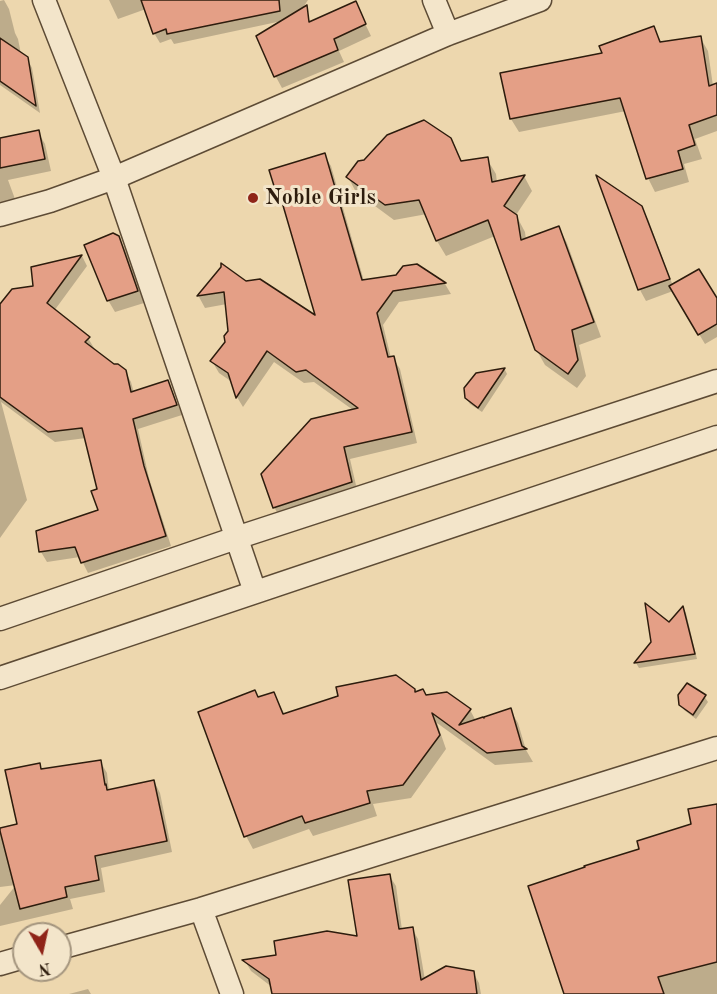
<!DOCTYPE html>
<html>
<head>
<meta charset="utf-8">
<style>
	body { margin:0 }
	#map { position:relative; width:717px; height:994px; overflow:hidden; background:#edd7ae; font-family:"Old Standard TT",serif }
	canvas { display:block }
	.north { position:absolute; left:12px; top:922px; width:60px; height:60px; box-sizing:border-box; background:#f3e5ca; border:2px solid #a4957e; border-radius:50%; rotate:171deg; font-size:16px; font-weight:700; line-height:24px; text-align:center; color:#2d1c0d }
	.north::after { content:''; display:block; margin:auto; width:21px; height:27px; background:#8f2418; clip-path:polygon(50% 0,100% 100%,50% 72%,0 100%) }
</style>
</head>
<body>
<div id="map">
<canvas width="717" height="994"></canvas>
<div class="north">N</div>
</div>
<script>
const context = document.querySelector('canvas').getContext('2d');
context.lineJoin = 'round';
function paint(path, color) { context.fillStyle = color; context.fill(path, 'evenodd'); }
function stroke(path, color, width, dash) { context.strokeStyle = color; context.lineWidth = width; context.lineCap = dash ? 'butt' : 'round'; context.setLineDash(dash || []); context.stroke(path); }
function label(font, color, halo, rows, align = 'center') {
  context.font = font + ' "Old Standard TT",serif'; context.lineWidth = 6; context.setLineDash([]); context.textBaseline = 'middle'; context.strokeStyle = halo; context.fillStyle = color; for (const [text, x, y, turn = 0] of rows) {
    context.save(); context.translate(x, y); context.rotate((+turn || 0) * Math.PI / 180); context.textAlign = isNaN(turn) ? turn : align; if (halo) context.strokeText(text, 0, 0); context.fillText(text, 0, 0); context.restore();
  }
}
paint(new Path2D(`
	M4 0 9 9 15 33 18 39 21 54 27 58 32 68 40 113 0 85V1Z
	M109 0H308L296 18 174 44 171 39 160 43 154 33 146 9 118 19Z
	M355 3 371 36 339 51 344 62 282 88 276 77 262 45Z
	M653 28 662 43 700 37 708 51 713 86 717 84V131L695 139 702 159 684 164 689 182 655 192 648 178 626 111 519 132 511 119 604 54Z
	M38 132 45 144 51 171 8 180 15 199 0 205V139Z
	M450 139 463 163 487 159 496 174 497 183 524 176 532 191 516 215 525 232 526 240 559 228 567 243 601 337 579 345 586 376 577 388 545 365 536 349 495 236 446 256 437 241 427 214 394 220 356 192 348 177Z
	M324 155 331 166 364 281 397 276 416 265 445 284 451 294 399 302 383 325 391 358H393L400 369 417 443 350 459 358 494 281 519 274 507 353 410 314 382 304 383 274 362 243 407 237 397 232 382 219 373 212 361 226 342 230 331 227 304 205 308 199 297 223 268 246 282 318 319 287 212 281 202Z
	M599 179 641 207 648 219 673 286 717 300V337L705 344 673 291 646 301 640 290Z
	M118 237 125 249 144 303 115 312 108 300Z
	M82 256 87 266 54 311 88 338 94 348 93 350 113 366 125 371 131 382 134 393 167 382 173 393 182 415 138 429 149 478 171 546 88 573 80 557 47 562 41 552 99 511V490L86 438 55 442 1 402 27 500 0 538V307L35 287 32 268Z
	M505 370 507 374 482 412 470 404 466 398 477 374Z
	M683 608 686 613 697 659 639 668 636 663Z
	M274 693 285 715 416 693 470 710 476 721 510 710 518 723 526 750 533 762 495 765 437 723 446 749 411 798 373 804 377 816 313 836 309 829 253 849 246 836 258 699Z
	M704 696 708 702 696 719 684 710 681 704Z
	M100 761 107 773 109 791 154 781 160 793 172 852 101 868 105 892 70 899 73 909 0 926V905L16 885 0 887V830L18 825 39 765 42 770Z
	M717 805V994H565L641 850 693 825Z
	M389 875 396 886 402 930 412 928 418 939 425 980 473 972 479 983 481 994H273L272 987 251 971 245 961 278 956 359 938Z
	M88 989 91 994H69Z`), '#0003');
const building = new Path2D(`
	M141 0H279L280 11 167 34 166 29 153 34Z
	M356 1 366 24 334 39 338 50 274 77 256 36 307 5 309 22Z
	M654 26 660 42 701 36 709 86 717 83V115L689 125 695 145 678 151 683 169 646 179 620 98 510 119 500 73 602 53 599 46Z
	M0 38 28 57 36 106 0 81Z
	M424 120 451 138 461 161 488 157 492 182 525 175 504 206 517 215 521 240 559 226 594 322 572 330 578 360 568 374 535 350 488 220 436 241 419 200 385 205 346 177 358 161 364 160 387 135Z
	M39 130 45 159 0 168V138Z
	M325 153 362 280 396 275 403 266 417 264 446 283 393 291 377 313 388 357 394 356 412 432 344 447 352 482 273 508 261 474 311 419 358 408 306 370 296 372 267 351 236 398 228 373 210 361 225 342 224 336 228 331 224 292 197 296 221 267V263L246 281 260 279 315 315 282 202H279L269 170Z
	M596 175 642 206 670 279 638 290Z
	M113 233 119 236 138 291 107 301 84 245Z
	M82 255 47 303 90 337 85 342 114 364H118L126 370 131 392 168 380 177 405 133 419 144 466 166 536 81 563 75 547 39 552 36 531 98 510 91 491 97 489 82 428 48 432 0 397V304L12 289 33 286 31 267Z
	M699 269 717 298V324L698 335 669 286Z
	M505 368 478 408 465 398 464 388 476 373Z
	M645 603 669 622 683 606 695 654 634 663 651 642Z
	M396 675 415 689V692L423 689 426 695 447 692 471 709 459 725 483 717 484 718V717L511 708 522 746 527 749 487 753 432 713 440 735 403 785 367 791 370 803 305 823 302 816 244 837 198 712 255 690 258 697 274 692 283 714 338 696 336 687Z
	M687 683 706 695 693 715 679 705 678 695Z
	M101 760 105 785 106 784 107 790 154 780 167 841 95 856 99 880 65 887 67 897 20 909 0 831V828L17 824 5 770 40 763 41 769Z
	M717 804V962L658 977 664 994H564L528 886 585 867 584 866 639 849 637 841 691 824 688 809Z
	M390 874 399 929 413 927 421 980 446 966 474 971 477 994H272L269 979 242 960 276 955 274 941 327 931 357 936 348 880Z`);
paint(building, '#e49f86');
stroke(building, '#2d1c0d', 1.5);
const minor = new Path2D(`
	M44 0 114 178 255 592
	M434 0 448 34
	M0 215 50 201 114 178 448 34 540 0
	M0 619 236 538 717 381
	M0 678 717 437
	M201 909 232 994
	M60 948 201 909 717 748
	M0 964 24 957`);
stroke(minor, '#5d4b35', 25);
stroke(minor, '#f3e5ca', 22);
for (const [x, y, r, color] of [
	[253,198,6,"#8f2418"]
]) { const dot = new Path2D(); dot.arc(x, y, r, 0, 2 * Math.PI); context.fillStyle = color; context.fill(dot); stroke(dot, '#f3e5ca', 2); }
label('bold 22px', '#2d1c0d', '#f3e5ca', [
	["Noble Girls",265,198]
], 'left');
</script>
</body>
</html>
